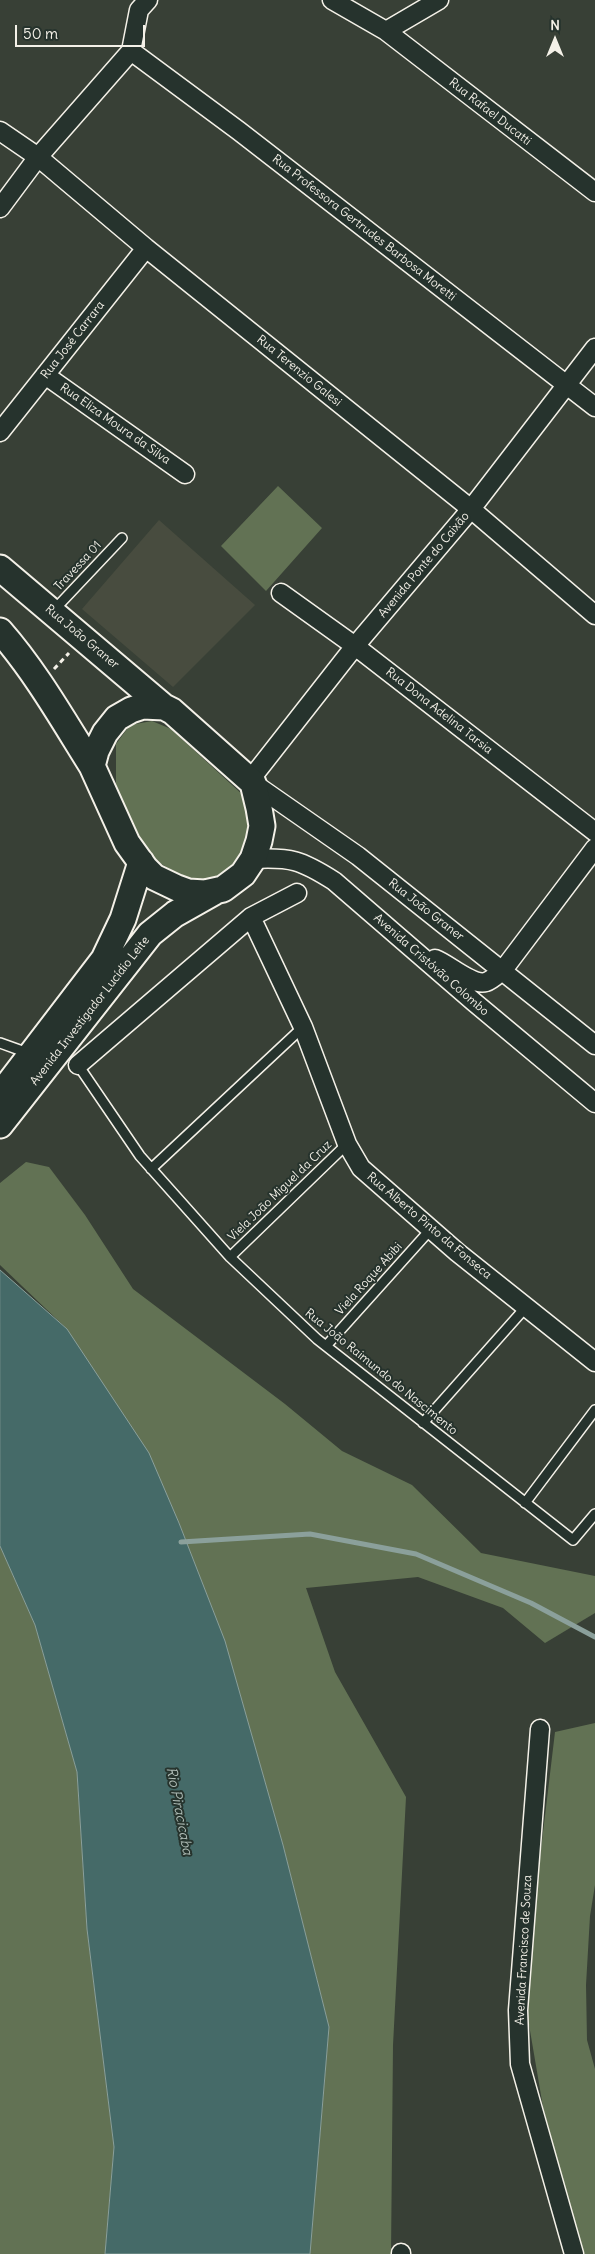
<!DOCTYPE html>
<html>
<head>
<meta charset="utf-8">
<style>
	body { margin:0 }
	#map { position:relative; width:595px; height:2254px; overflow:hidden; background:#384036; font-family:Delius,sans-serif }
	canvas { display:block }
	.north { position:absolute; left:530px; top:15px; width:50px; height:50px; -webkit-text-stroke:4px #26332d; paint-order:stroke; rotate:0deg; font-size:14px; font-weight:700; line-height:20px; text-align:center; color:#f4f1e8 }
	.north::after { content:''; display:block; margin:auto; width:18px; height:22px; background:#f4f1e8; clip-path:polygon(50% 0,100% 100%,50% 72%,0 100%) }
	.scale { position:absolute; left:15px; top:25px; width:130px; height:22px; box-sizing:border-box; border:2px solid #f4f1e8; border-top:0; padding-left:6px; font-size:15px; line-height:18px; white-space:nowrap; color:#f4f1e8; -webkit-text-stroke:4px #26332d; paint-order:stroke }
</style>
</head>
<body>
<div id="map">
<canvas width="595" height="2254"></canvas>
<div class="north">N</div>
<div class="scale">50 m</div>
</div>
<script>
const context = document.querySelector('canvas').getContext('2d');
context.lineJoin = 'round';
function paint(path, color) { context.fillStyle = color; context.fill(path, 'evenodd'); }
function stroke(path, color, width, dash) { context.strokeStyle = color; context.lineWidth = width; context.lineCap = dash ? 'butt' : 'round'; context.setLineDash(dash || []); context.stroke(path); }
function label(font, color, halo, rows, align = 'center') {
  context.font = font + ' Delius,sans-serif'; context.lineWidth = 4; context.setLineDash([]); context.textBaseline = 'middle'; context.strokeStyle = halo; context.fillStyle = color; for (const [text, x, y, turn = 0] of rows) {
    context.save(); context.translate(x, y); context.rotate((+turn || 0) * Math.PI / 180); context.textAlign = isNaN(turn) ? turn : align; if (halo) context.strokeText(text, 0, 0); context.fillText(text, 0, 0); context.restore();
  }
}
paint(new Path2D(`
	M159 520 255 605 173 687 82 609Z`), '#484c3f');
paint(new Path2D(`
	M278 486 322 528 266 591 221 546Z
	M152 721 171 729 244 796 249 820 246 845 232 868 214 881H190L148 856 125 820 116 784V744L130 725Z
	M26 1162 49 1167 85 1215 133 1289 285 1404 342 1451 412 1485 481 1553 595 1576V1613L545 1643 503 1608 418 1577 306 1588 335 1672 406 1797 393 2045 391 2254H310L329 2027 283 1845 225 1642 179 1523 67 1329 0 1265V1183Z
	M0 1546 35 1625 77 1772 87 1929 114 2147 105 2254H0Z
	M595 1723V1885L590 1916 586 1985 587 2040 595 2069V2254H583L543 2107 526 2007 531 1933 555 1732Z`), '#627254');
const water = new Path2D(`
	M0 1270 67 1329 149 1453 179 1523 225 1641 283 1845 329 2027 310 2254H105L114 2147 87 1929 77 1772 35 1625 0 1546Z`);
paint(water, '#456a68');
stroke(water, '#8ba09b', 1);
stroke(new Path2D(`
	M181 1542 310 1534 416 1554 531 1603 595 1637`), '#8ba09b', 5);
const service = new Path2D(`
	M54 610 122 538
	M0 1043 28 1053
	M78 1065 140 1156 230 1257 317 1339 573 1540 595 1514
	M151 1169 303 1027
	M230 1257 347 1144
	M326 1346 431 1229
	M423 1423 526 1307
	M525 1503 595 1410`);
const minor = new Path2D(`
	M332 0 386 31 439 0
	M386 31 595 192
	M131 51 239 131 595 407
	M131 51 139 10 148 0
	M0 131 38 157 146 248 471 509 595 615
	M0 208 38 157 131 51
	M45 375 185 474
	M0 432 146 248
	M281 593 355 646 595 832
	M250 780 355 646 471 509 595 348
	M253 783 358 856 595 1045
	M253 859C291 857 301 860 334 881L474 1002 595 1103
	M251 917 303 1027 347 1144 361 1168 457 1252 595 1362
	M435 959C449 964 472 986 486 982 492 980 498 974 503 970L595 848
	M78 1065 251 917 297 893
	M540 1729 518 2010 520 2064 574 2254
	M401 2253V2254`);
const secondary = new Path2D(`
	M0 568 164 707
	M0 631C36 672 63 720 92 766
	M143 706 164 707 172 711 253 783 259 808 262 826 259 841 253 859 243 874 223 889 205 893 188 892 177 888 154 877 145 868 127 843 92 766 96 751 105 733 117 718 131 710Z
	M0 1095 104 959 123 919 141 862
	M0 1125 150 934 175 914 214 892`);
stroke(service, '#f4f1e8', 12);
stroke(minor, '#f4f1e8', 21);
stroke(secondary, '#f4f1e8', 29);
stroke(new Path2D(`
	M54 669 69 653`), '#f4f1e8', 3, [5, 4]);
stroke(service, '#26332d', 9);
stroke(minor, '#26332d', 18);
stroke(secondary, '#26332d', 25);
label('12px', '#f4f1e8', '#26332d', [
	["Rua Rafael Ducatti",490,112,38],
	["Rua Professora Gertrudes Barbosa Moretti",364,228,38],
	["Rua José Carrara",73,340,-52],
	["Rua Terenzio Galesi",299,371,39],
	["Rua Eliza Moura da Silva",115,424,35],
	["Avenida Ponte do Caixão",424,565,-50],
	["Travessa 01",78,566,-47],
	["Rua João Graner",82,637,40],
	["Rua Dona Adelina Tarsia",439,711,38],
	["Rua João Graner",426,910,38],
	["Avenida Cristóvão Colombo",431,965,41],
	["Avenida Investigador Lucídio Leite",90,1011,-52],
	["Viela João Miguel da Cruz",280,1191,-44],
	["Rua Alberto Pinto da Fonseca",429,1226,40],
	["Viela Roque Abibi",369,1279,-48],
	["Rua João Raimundo do Nascimento",381,1372,39],
	["Avenida Francisco de Souza",524,1950,-87]
]);
label('italic 14px', '#aebbb5', '#26332d', [
	["Rio Piracicaba",179,1811,79]
]);
</script>
</body>
</html>
